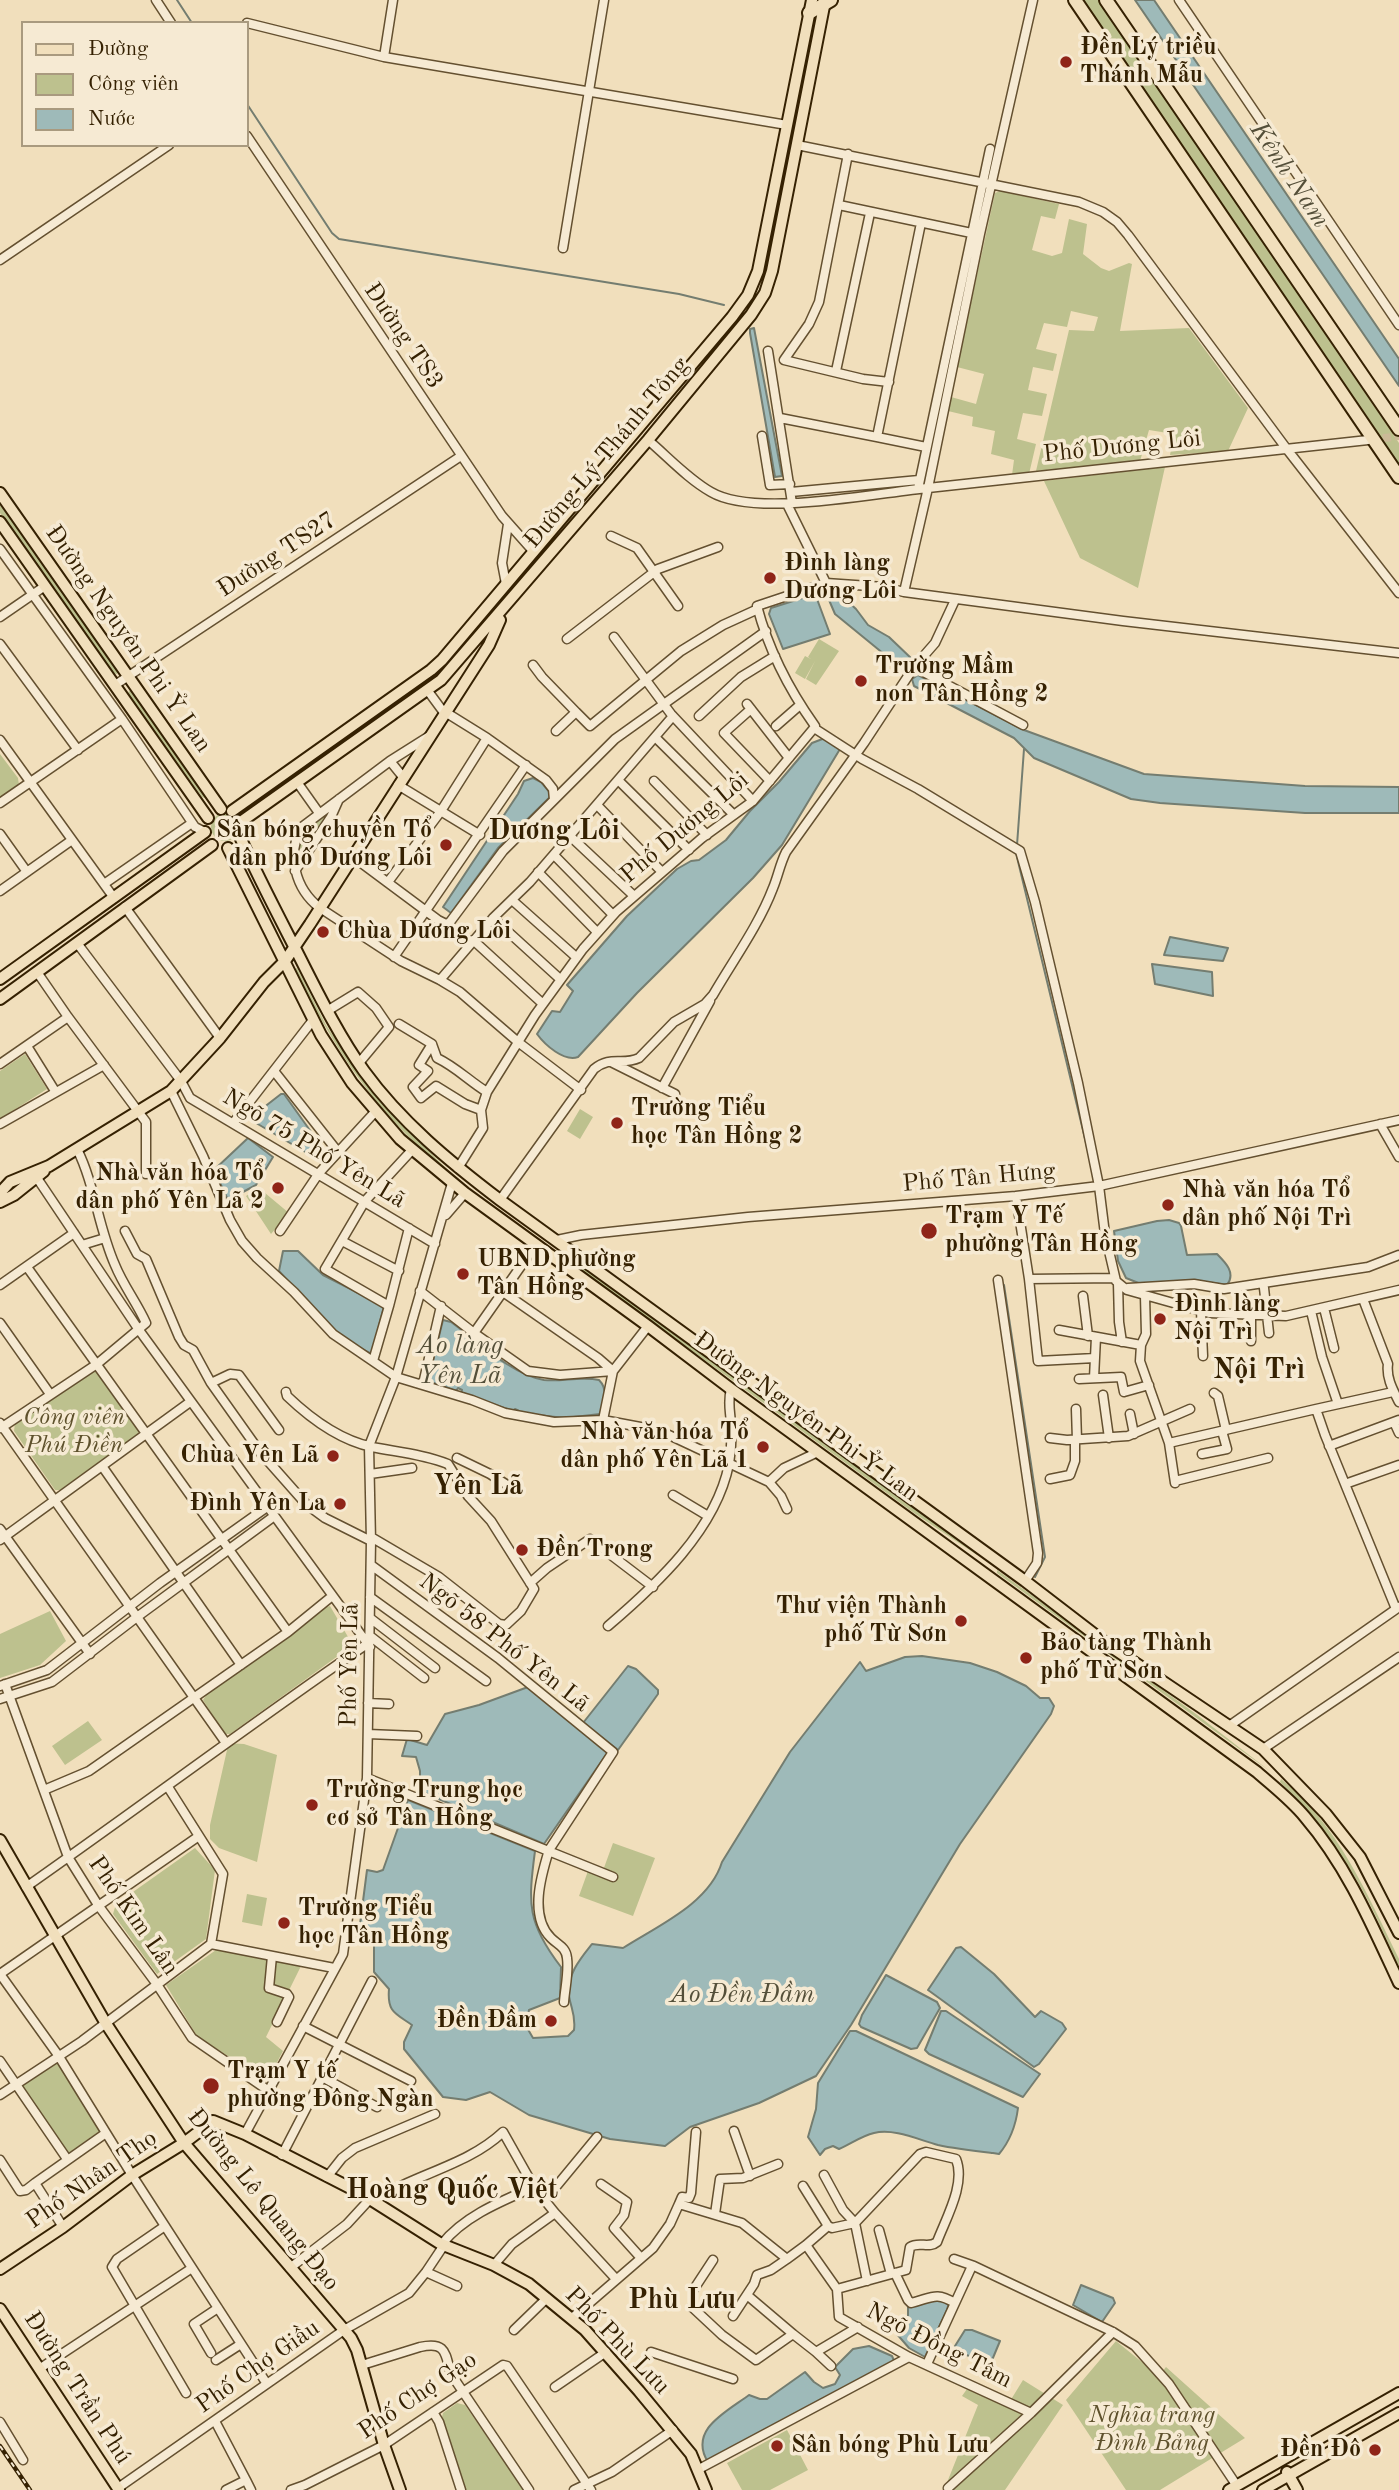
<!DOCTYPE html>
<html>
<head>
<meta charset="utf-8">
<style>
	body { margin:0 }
	#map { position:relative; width:1399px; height:2490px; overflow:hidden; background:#f1dfbc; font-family:"Old Standard TT",serif }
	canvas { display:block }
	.legend { position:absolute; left:21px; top:21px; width:228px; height:126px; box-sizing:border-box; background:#f6ead3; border:2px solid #a99a7f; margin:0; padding:9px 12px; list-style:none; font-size:21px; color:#352102 }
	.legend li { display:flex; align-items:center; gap:14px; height:35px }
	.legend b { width:35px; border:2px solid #a99a7f }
</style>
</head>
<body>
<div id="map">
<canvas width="1399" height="2490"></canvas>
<ul class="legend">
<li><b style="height:9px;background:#f1dfbc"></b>Đường</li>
<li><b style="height:19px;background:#bdc18e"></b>Công viên</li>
<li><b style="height:19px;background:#9ebab9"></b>Nước</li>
</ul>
</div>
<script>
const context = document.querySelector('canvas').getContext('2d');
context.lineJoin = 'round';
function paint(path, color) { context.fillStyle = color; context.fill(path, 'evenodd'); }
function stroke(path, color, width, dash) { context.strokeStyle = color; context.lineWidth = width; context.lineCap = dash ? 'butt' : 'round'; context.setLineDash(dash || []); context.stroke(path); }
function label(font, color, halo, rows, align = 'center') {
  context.font = font + ' "Old Standard TT",serif'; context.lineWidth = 7; context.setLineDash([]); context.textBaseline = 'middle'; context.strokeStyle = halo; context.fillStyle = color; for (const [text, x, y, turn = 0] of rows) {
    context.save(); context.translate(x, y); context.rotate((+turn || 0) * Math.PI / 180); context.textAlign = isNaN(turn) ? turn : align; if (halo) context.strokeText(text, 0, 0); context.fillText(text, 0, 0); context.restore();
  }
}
paint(new Path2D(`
	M1083 0H1098L1399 443V464Z
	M1000 191 1059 204 1055 219 1041 216 1032 250 1052 256 1062 253 1069 219 1087 224 1083 254 1101 268 1109 271 1129 263 1132 264 1120 331 1189 328 1248 408 1228 451 1170 455 1174 434 1149 430 1140 461 1036 471 1069 330 1094 331 1098 317 1071 311 1067 327 1044 323 1036 349 1057 354 1053 371 1033 367 1028 390 1047 394 1042 416 1023 413 1017 439 1036 444 1029 474 1012 475 1014 460 991 454 995 431 972 426 973 417 948 411 951 397 976 404 984 374 957 367 995 193Z
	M1165 467 1138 588 1080 558 1044 481Z
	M0 505 118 670 117 674 113 673 0 513Z
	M819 639 839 651 816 685 806 679 815 661 805 679 795 673 805 656 811 659 808 657Z
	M129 691 132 692 206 795 205 798 202 797 128 694Z
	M0 754 18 778 19 785 0 799Z
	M328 813H329L299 861 294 858C298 835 308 823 328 813Z
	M211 827a14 14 0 1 1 28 0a14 14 0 1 1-28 0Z
	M297 968 326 1025 360 1076 400 1123 450 1172C437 1165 424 1152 413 1141 362 1092 327 1034 296 972L295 969Z
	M25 1054 47 1089 0 1119V1071Z
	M580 1109 593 1117 580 1139 567 1131Z
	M259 1188 289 1213 271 1234 246 1196Z
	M559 1250 977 1553V1555L914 1513 558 1253Z
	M95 1367 139 1427 138 1435 63 1490H55L14 1431 15 1423Z
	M997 1570 1196 1714 1271 1772 997 1573Z
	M330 1606 351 1642 349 1648 230 1734H224L203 1700 207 1694 324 1608Z
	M50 1611 66 1641 40 1665 0 1678V1634Z
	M88 1721 102 1740 65 1765 52 1746Z
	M226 1743 244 1744 277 1755 257 1862 219 1848 210 1839V1825L227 1750Z
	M1281 1779C1338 1824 1368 1896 1399 1959V1966C1386 1939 1374 1910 1359 1884 1337 1846 1310 1813 1280 1782Z
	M613 1843 655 1858 633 1916 579 1896 588 1871 601 1876Z
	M195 1848 215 1870 206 1939 157 1974 113 1914 116 1904Z
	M247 1894 267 1898 262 1926 242 1922Z
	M216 1950 301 1966 266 2037 283 2051 267 2081 197 2036 166 1985Z
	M57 2059 101 2130 66 2155 19 2083Z
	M1116 2341 1159 2376 1166 2367 1245 2438 1160 2490H1126L1066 2400Z
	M1023 2380 1063 2405 1005 2490H944L978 2405 962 2396 967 2389 1007 2406Z
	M457 2403 465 2405 524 2490H466L442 2417 443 2413Z
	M787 2430 808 2470 770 2490H742L727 2463Z`), '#bdc18e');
const water = new Path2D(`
	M1135 0H1154L1399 359V386Z
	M754 328 782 476 775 477 750 333V329Z
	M834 589 856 609 868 625 889 637 913 660 906 672 835 614 826 593Z
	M812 595 817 599 830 634 783 649 769 614 771 608Z
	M918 675 1024 730 1144 774 1305 786 1399 787V813H1305L1160 803 1131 799 1034 758 1014 738 914 686 912 679Z
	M825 738 840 749 782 845 753 878 637 993 578 1057C564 1062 545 1045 537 1034L552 1011 560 1012 573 991 567 985 627 916 677 869 691 861 699 860 726 840 750 811 779 782 812 743Z
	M533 778 541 782 552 795 498 848 451 913 443 907 518 794 524 781Z
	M1170 937 1228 948 1223 961 1164 955Z
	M1152 964 1212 972 1213 996 1155 984Z
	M281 1094H284L324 1150 321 1157 312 1156 251 1120 254 1115Z
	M248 1138 273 1157 256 1185 228 1200 214 1170Z
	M1169 1220 1179 1223 1181 1226 1187 1255 1217 1254C1226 1263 1236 1273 1227 1285L1192 1280 1141 1284 1126 1278 1118 1261 1114 1231 1157 1221Z
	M283 1251H298L323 1275 384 1306 372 1354 340 1339 279 1271Z
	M443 1320 451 1322C476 1340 512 1375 544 1380 562 1382 581 1376 599 1380 608 1389 605 1403 600 1414L565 1418 519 1413V1411L515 1409 513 1411 461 1393 462 1390 458 1388 456 1391 431 1382 429 1377Z
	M922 1656 970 1663 997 1672 1026 1686 1040 1698H1049L1054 1706 1051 1714 960 1844 851 2025 816 2076 759 2103 690 2127 665 2146 610 2139 529 2115 490 2092 466 2100 443 2097 404 2049V2042L412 2025C395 2013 387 2012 389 1989L374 1972V1943L359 1935V1932L367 1870 377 1872 383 1870 408 1800 535 1851C528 1904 527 1923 561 1967L560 1998 529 2010 526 2026 533 2038 568 2036 574 2030C576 2015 571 2009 569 1996 567 1974 580 1959 592 1944L623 1948C657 1926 709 1904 722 1862L790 1752 860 1662 866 1671 905 1657Z
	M628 1666 636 1669 658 1690V1694L618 1750 583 1723Z
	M528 1687 608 1752 544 1844 420 1791V1771L416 1757 402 1756 407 1739 427 1745 445 1714 479 1705Z
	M961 1947 994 1974 1035 2017 1041 2011 1062 2023 1066 2029 1039 2064 1034 2067 928 1990 956 1948Z
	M886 1975 937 2002 940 2008 917 2048 911 2049 861 2027 859 2024 862 2015Z
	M941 2011H946L1040 2074 1023 2097 929 2054 925 2050Z
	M850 2031H856L1018 2108C1016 2124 1010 2141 999 2154L993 2153C975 2151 956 2149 938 2145 919 2140 894 2128 874 2133 861 2136 851 2144 839 2149L833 2146 825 2149 820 2155 808 2137 816 2109 818 2083Z
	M1081 2285 1113 2298 1115 2303 1102 2322 1073 2305Z
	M933 2297 949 2302 947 2310 925 2357 909 2348 896 2333 899 2326 908 2321V2307Z
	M965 2330H972L1000 2341 990 2365 955 2350V2346Z
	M869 2346 892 2356 895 2363 708 2462C688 2430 726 2412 749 2395L760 2399H767L805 2372 814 2382 823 2388 835 2384 840 2375 835 2367 853 2349Z`);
paint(water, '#9ebab9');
stroke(water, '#747d70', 2);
stroke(new Path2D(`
	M177 0 192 23
	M247 104 332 233 339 239 679 294 724 305
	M1017 845 1024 749
	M1016 853 1088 1151
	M1004 1285 1045 1557 1035 1577`), '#747d70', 2);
stroke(new Path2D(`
	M1371 440 1399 436`), '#cbb997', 8, [8, 4]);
const minor = new Path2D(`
	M156 0 171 23
	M1179 0 1399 325
	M247 23 384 57 787 125
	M384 57 393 0
	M247 136 502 516 534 552
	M797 145 1079 202 1103 212 1117 222 1128 235 1286 448 1399 593
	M848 154 819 302 809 324 784 360 863 379 889 382
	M839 205 976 234
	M921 223 877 437 926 447
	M563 248 604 0
	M0 260 169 145
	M768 351 792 503
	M836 371 870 213
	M780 418 877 437
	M762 436 770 485 790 484
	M648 440C668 457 688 479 711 492 755 518 875 493 928 488L980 234 1033 0
	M918 489 990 149
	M791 492 919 480
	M787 504 826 583
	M611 536 637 548 678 606
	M0 549 122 719 195 827 205 832
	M506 584 502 563 508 524
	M904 592 1123 621 1399 653
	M0 617 45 586
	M614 637 671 714 753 801
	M567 639 658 569 718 547
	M0 644 78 750
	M533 665 542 677 576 712
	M914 667 1023 725
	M115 685 461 456
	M747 704 789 758
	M751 709 724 733 770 781
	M699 716 741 677 775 656
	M776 726 800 705
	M814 728 862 759 918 789 1020 851 1035 902 1078 1083 1099 1186 1105 1234 1116 1281 1127 1290 1209 1313 1286 1316 1399 1290
	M556 731 576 712 590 726 681 651 723 625 758 609
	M428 737 390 761 302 827C286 854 295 889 320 908L401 961 440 980 460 992 518 1042 581 1090
	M655 737 734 815
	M0 740 114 898
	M390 761 403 777
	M618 780 689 850
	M654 781 707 835
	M297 782 319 813
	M398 785 480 835
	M554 800 615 739 766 631
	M0 803 122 719
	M597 805 662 872
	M0 834 27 872
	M570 836 634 896
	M554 855 613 915
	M352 856 438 920 446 924 450 922 503 851 554 800 553 789 546 780 487 738
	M295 871 331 817 339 799
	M538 872 597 932
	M388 882 441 811 487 738 442 710 428 691
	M104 884 192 823
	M0 891 72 840
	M512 900 576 957
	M125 907 220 1038
	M493 918 560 979
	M473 940 543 1004
	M77 943 181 1081 190 1098 435 1244
	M394 957 526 765
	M37 972 68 1017 146 1122V1174
	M440 980 493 918 530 882 673 716
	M327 1011 358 992 376 1008 389 1027 359 1063
	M399 1024 432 1044 437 1058C456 1067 469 1081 487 1092
	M432 1044 419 1065 428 1071 413 1087 421 1098 436 1086 465 1104 481 1110
	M27 1046 55 1091
	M611 1062 675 1094
	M0 1064 68 1017
	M274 1071 338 1152
	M662 1088 710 1001
	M171 1091 203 1156 230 1220 242 1241 257 1258 294 1292 333 1334 396 1377 472 1400 505 1413 554 1422 603 1420 651 1429 669 1435 769 1482 781 1496 787 1509
	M234 1122 313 1020
	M0 1124 104 1065
	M1380 1124 1399 1157
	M458 1168 483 1128 481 1110 487 1092 535 1015 583 949 616 912 702 838 753 801 814 728 815 726C790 691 768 648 757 606L826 583 884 587 904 592 928 488 1368 440
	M37 1178 139 1330 370 1647
	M1016 1196 1029 1279 1038 1361 1095 1358
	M500 1200 594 1069C611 1055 622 1066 639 1058L674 1022 705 1004 713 995C732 962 759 925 773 888 778 876 780 864 786 852L864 743 914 667 935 643 955 600
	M446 1215 465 1193
	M125 1231 137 1254 146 1259 179 1337 184 1345 193 1350 211 1383 260 1452 306 1504 325 1518 371 1541
	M280 1231 319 1173 375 1112
	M557 1240 581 1235 748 1217 1016 1196 1099 1186 1399 1120
	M342 1241 399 1271
	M82 1245 105 1238
	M27 1267 288 1632
	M1029 1279 1115 1278
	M998 1280 1038 1553 1037 1563 1025 1581
	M1118 1283 1119 1322 1122 1342
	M0 1285 74 1233
	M1128 1288 1194 1284 1224 1289 1368 1267 1399 1255
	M1264 1288 1269 1333
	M420 1291 474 1333 535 1246
	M503 1292 598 1358 613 1371
	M1083 1296 1088 1336
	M1145 1296 1146 1334 1141 1345 1140 1361 1169 1443 1175 1483
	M1363 1299 1388 1364C1386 1378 1393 1390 1399 1402
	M389 1306 409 1228
	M1324 1308 1334 1348
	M1201 1311 1203 1356
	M1311 1311 1322 1357 1338 1404
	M1251 1316V1341
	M0 1323 50 1394
	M1059 1330 1141 1345
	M474 1333 528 1371 560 1375 613 1371
	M373 1361 389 1306 325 1269 365 1201 412 1150
	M1094 1378 1096 1337
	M1079 1379 1121 1377 1124 1392 1149 1385
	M211 1383 230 1374 239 1375 279 1430
	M423 1384 441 1306
	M286 1392 287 1396C310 1418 339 1440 372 1447 397 1452 423 1454 448 1464L468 1496 491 1521 534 1589 521 1611 506 1625 499 1624 439 1577 371 1537
	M1214 1393 1218 1396 1226 1430
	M1103 1395 1109 1438
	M1076 1409 1077 1440
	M1316 1409 1393 1392
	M1130 1414 1134 1434
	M603 1420 613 1371 648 1326
	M1394 1422 1399 1433
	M0 1423 226 1743
	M1 1428 97 1364 146 1323C137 1303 123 1285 115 1265 98 1227 95 1185 77 1149
	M1050 1438 1067 1440 1128 1436 1190 1409
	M1169 1443 1316 1409 1325 1435 1396 1609
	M1329 1446 1399 1420
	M1202 1454 1227 1449 1222 1431
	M457 1458 490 1474 515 1490
	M102 1466 241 1665
	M370 1474 412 1468
	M1050 1479 1070 1475 1075 1461V1440
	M1175 1481 1268 1458
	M769 1482 784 1468 818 1452
	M1345 1484 1399 1465
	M673 1495 708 1516
	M0 1529 90 1654
	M0 1540 190 1402
	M371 1565 498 1658 613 1752 549 1850C541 1876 529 1916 551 1938 558 1945 566 1947 567 1958 569 1972 565 1988 564 2002
	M530 1583 547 1568 590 1539 653 1587
	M370 1597 486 1681
	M370 1618 435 1668
	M608 1626C656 1585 716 1530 729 1464 731 1452 732 1439 731 1427 731 1413 727 1403 731 1389
	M370 1636 424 1678
	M5 1684 68 1857 98 1905 156 1983 192 2038 269 2091
	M0 1686 47 1670 160 1583 267 1507
	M0 1699 52 1682 137 1617 273 1517
	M368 1703 389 1704
	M1229 1726 1399 1607
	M368 1734 417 1736
	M1263 1749 1399 1657
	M367 1778 613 1877
	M168 1787 223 1874 211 1944
	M44 1790 89 1771 288 1632 331 1597
	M26 1887C140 1807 252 1723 367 1644
	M272 1956 269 1988 287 1994 289 1997 277 2022
	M0 1974 58 2055 132 2175 267 2384
	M0 1974 199 1836
	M303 2026 411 2081
	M0 2061 67 2159
	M322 2077 377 2107
	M0 2095 82 2041 211 1944 334 1968
	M734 2131 750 2176
	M245 2134 343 1954 367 1778 371 1541 369 1446 396 1377 452 1183
	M282 2155 372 1981
	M0 2160 20 2191 26 2190 35 2183 63 2227
	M824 2175 843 2210 855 2223 867 2281
	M327 2177 342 2158 355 2148 435 2114
	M35 2183 106 2133
	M601 2184 627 2202 624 2215 614 2228 641 2258
	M803 2186 828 2226
	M545 2200 597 2137
	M374 2201C414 2174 467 2166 503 2132L534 2187 555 2213
	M679 2204 682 2197 689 2198 691 2193 696 2132
	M715 2214 720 2179 743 2178 778 2164
	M165 2226 117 2259 112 2267 186 2393
	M879 2230 891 2274
	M442 2244C464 2216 502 2201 534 2187
	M806 2245 828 2226 832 2228 855 2223 920 2154 926 2152 956 2159C966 2184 946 2218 937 2242 929 2249 919 2241 910 2247L906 2270 837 2289
	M954 2259 974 2266 1113 2332 1135 2346 1169 2384 1237 2486
	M494 2265 512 2244 555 2213 616 2279
	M290 2268 347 2224 370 2199
	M426 2272 457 2286
	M895 2273 908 2300 911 2303C932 2298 935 2291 955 2303
	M694 2289 713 2260
	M747 2295 793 2334
	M692 2307 722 2335 756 2360 793 2334 816 2352 858 2327
	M733 2316 754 2284 757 2275 771 2270 787 2259
	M572 2318 653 2248 670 2224 679 2204 742 2223 787 2259 806 2245 837 2289 839 2317 909 2357 1031 2413
	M514 2330 547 2298
	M651 2352 733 2379
	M816 2352 831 2366
	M211 2353 194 2324 218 2308
	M216 2360 241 2344
	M927 2364 972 2266
	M362 2365 420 2347C447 2341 445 2354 451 2374L529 2490
	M39 2369 192 2268
	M555 2387 606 2352
	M433 2412 439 2422 461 2490
	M215 2421 246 2480
	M0 2422 23 2460
	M699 2469 909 2357
	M118 2488 344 2330 409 2293 426 2272 444 2245
	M948 2488 1031 2413 1113 2332
	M226 2490 246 2480 251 2490
	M291 2490 305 2485 384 2445 503 2365 507 2366 591 2490
	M574 2490 612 2472 673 2430`);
const major = new Path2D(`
	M0 493 221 809
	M0 522 208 818
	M232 811 431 670 442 660 732 317 748 295 758 271 812 0
	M242 821 441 680 648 440 751 315 765 293 772 271 825 1
	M241 839C258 877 277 913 296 950 317 991 337 1033 364 1071 401 1122 450 1162 500 1200L1025 1581 1107 1644 1263 1749 1326 1814 1360 1857 1399 1933
	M228 848 321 1035 352 1083 400 1139 465 1193 648 1326 731 1389 1257 1772C1274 1787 1291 1800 1305 1817 1347 1866 1372 1925 1399 1983
	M0 979 205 832
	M0 999 212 845
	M0 1193 10 1182 49 1166 171 1091 220 1038 264 982 285 961 310 924 489 645 500 620
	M0 1202 14 1195 44 1171
	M0 1840 105 2022 184 2143 351 2338 357 2350 384 2445 400 2490
	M0 2269 63 2227 132 2175 184 2143 213 2121 245 2134 362 2194 441 2244 494 2265 529 2284 585 2330 639 2391 691 2454 706 2490
	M0 2309 119 2490
	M1287 2472 1297 2490
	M1229 2490 1399 2393
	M1263 2490 1399 2413`);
const highway = new Path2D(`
	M1075 0 1399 477
	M1106 0 1399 429
	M809 13 831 0`);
stroke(minor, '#645030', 11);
stroke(major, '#352102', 14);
stroke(highway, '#352102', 16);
stroke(minor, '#f6ead3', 8);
stroke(major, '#f1dfbc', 10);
stroke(highway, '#f1dfbc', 12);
const rail = new Path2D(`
	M0 2446 30 2490`);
stroke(rail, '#352102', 4.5);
stroke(rail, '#f6ead3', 2, [5]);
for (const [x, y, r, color] of [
	[1066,62,7,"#8f2418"],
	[770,578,7,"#8f2418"],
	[861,681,7,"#8f2418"],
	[446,845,7,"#8f2418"],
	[323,932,7,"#8f2418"],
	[617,1123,7,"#8f2418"],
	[278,1188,7,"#8f2418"],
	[1168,1205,7,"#8f2418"],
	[929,1231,9,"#8f2418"],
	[463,1274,7,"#8f2418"],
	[1160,1319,7,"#8f2418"],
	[763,1447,7,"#8f2418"],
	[333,1456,7,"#8f2418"],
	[340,1504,7,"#8f2418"],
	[522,1550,7,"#8f2418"],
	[961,1621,7,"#8f2418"],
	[1026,1658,7,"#8f2418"],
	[312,1805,7,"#8f2418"],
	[284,1923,7,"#8f2418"],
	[551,2021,7,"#8f2418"],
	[211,2086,9,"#8f2418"],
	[777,2446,7,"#8f2418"],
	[1375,2450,7,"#8f2418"]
]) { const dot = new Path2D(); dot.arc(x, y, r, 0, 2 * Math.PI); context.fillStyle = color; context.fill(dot); stroke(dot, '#f6ead3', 2.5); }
label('bold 24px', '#352102', '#f6ead3', [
	["Đền Lý triều",1080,48],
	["Thánh Mẫu",1080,76],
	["Đình làng",784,564],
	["Dương Lôi",784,592],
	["Trường Mầm",875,667],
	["non Tân Hồng 2",875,695],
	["Sân bóng chuyền Tổ",432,831,"right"],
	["dân phố Dương Lôi",432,859,"right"],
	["Chùa Dương Lôi",337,932],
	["Trường Tiểu",631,1109],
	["học Tân Hồng 2",631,1137],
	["Nhà văn hóa Tổ",264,1174,"right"],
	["dân phố Yên Lã 2",264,1202,"right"],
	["Nhà văn hóa Tổ",1182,1191],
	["dân phố Nội Trì",1182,1219],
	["Trạm Y Tế",945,1217],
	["phường Tân Hồng",945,1245],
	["UBND phường",477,1260],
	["Tân Hồng",477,1288],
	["Đình làng",1174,1305],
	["Nội Trì",1174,1333],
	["Nhà văn hóa Tổ",749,1433,"right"],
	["dân phố Yên Lã 1",749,1461,"right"],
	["Chùa Yên Lã",319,1456,"right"],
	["Đình Yên La",326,1504,"right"],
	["Đền Trong",536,1550],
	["Thư viện Thành",947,1607,"right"],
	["phố Từ Sơn",947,1635,"right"],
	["Bảo tàng Thành",1040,1644],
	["phố Từ Sơn",1040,1672],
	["Trường Trung học",326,1791],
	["cơ sở Tân Hồng",326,1819],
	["Trường Tiểu",298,1909],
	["học Tân Hồng",298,1937],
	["Đền Đầm",537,2021,"right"],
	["Trạm Y tế",227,2072],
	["phường Đông Ngàn",227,2100],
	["Sân bóng Phù Lưu",791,2446],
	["Đền Đô",1361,2450,"right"]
], 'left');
label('24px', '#352102', '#f6ead3', [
	["Đường TS3",403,336,56],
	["Phố Dương Lôi",1122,447,-6],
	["Đường Lý Thánh Tông",607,453,-50],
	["Đường TS27",277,555,-33],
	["Đường Nguyên Phi Ỷ Lan",128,639,55],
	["Phố Dương Lôi",685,828,-40],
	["Ngõ 75 Phố Yên Lã",314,1149,31],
	["Phố Tân Hưng",979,1178,-5],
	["Đường Nguyên Phi Ỷ Lan",806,1417,36],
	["Ngõ 58 Phố Yên Lã",504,1643,38],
	["Phố Yên Lã",350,1665,-89],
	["Phố Kim Lân",133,1916,55],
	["Phố Nhân Thọ",92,2180,-35],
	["Đường Lê Quang Đạo",263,2200,51],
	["Phố Phù Lưu",617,2341,46],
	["Ngõ Đồng Tâm",939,2346,27],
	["Phố Chợ Giầu",258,2367,-35],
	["Đường Trần Phú",77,2388,57],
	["Phố Chợ Gạo",418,2396,-34]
]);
label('italic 24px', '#5e512c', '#f6ead3', [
	["Công viên",74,1418],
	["Phú Điền",74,1446],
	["Nghĩa trang",1152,2416],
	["Đình Bảng",1152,2444]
]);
label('italic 26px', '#544f39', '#f6ead3', [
	["Kênh Nam",1289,175,56],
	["Ao làng",460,1346],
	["Yên Lã",460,1376],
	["Ao Đền Đầm",742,1995]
]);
label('bold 28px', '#352102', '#f6ead3', [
	["Dương Lôi",554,832],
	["Nội Trì",1259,1371],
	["Yên Lã",478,1487],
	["Hoàng Quốc Việt",452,2191],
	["Phù Lưu",682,2301]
]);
</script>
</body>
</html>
